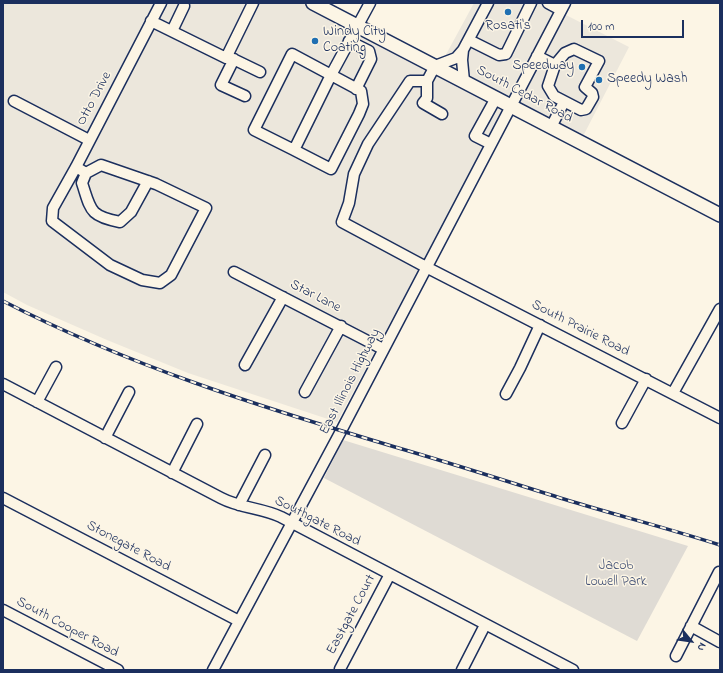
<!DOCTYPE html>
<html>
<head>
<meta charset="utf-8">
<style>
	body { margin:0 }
	#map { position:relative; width:723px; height:673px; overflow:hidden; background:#fcf5e5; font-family:"Indie Flower",sans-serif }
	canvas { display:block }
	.frame { position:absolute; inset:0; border:4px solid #1b2f5e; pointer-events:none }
	.north { position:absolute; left:671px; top:621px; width:40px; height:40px; -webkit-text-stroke:3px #fcf5e5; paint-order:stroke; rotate:119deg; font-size:11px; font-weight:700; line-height:16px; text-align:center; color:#1b2f5e }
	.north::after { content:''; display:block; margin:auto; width:14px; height:18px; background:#1b2f5e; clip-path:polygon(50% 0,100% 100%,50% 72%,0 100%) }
	.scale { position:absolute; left:581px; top:20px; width:103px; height:18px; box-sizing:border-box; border:2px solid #1b2f5e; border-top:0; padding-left:5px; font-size:12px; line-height:14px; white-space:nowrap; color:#1b2f5e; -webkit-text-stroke:3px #fcf5e5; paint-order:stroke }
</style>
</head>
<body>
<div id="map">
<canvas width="723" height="673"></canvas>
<div class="frame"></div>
<div class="north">N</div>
<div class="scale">100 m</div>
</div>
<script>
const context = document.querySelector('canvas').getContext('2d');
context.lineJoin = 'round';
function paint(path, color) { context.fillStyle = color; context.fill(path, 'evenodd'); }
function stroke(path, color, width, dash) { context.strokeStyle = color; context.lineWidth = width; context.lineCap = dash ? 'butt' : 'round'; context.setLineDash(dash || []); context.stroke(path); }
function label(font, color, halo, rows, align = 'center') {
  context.font = font + ' "Indie Flower",sans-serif'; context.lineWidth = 3; context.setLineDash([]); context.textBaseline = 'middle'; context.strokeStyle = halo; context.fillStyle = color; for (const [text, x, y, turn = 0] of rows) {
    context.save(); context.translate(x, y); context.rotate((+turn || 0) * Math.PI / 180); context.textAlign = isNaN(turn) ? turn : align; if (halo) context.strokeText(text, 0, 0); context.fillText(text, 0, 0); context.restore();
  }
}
paint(new Path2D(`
	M3 3H306L437 71 474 3H567L562 13 629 47 579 144 505 108 337 422 188 373 107 340 27 305 3 292Z`), '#ece7dc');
paint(new Path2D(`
	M343 440 688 546 637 641 324 478Z`), '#dfdbd4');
const minor = new Path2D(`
	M548 3 561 10
	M151 21 226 58 253 3
	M172 31 184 6
	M469 40 499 55 506 54 531 3
	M349 41 369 51 371 59 356 89
	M463 50 462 60 464 81
	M537 56 555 65 548 86 554 96 581 110 586 109 593 97 592 93 585 87 599 61 574 49 565 53 555 65
	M229 57 260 72
	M234 59 221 85 245 96
	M427 81H410L368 144 354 174 349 203 342 222 426 267 720 418
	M14 101 89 140
	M442 114 423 103 427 98V81L435 66 456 58 463 50 488 3
	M551 127 564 102
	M491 144 475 136 496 98
	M294 150 331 169 359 114 363 104 361 91 292 54 254 130 294 150 331 75 370 3
	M76 167 86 173 101 165 156 184 206 208 171 275 160 283 142 280 110 265 52 221 53 208 76 167 161 3
	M86 173 82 183C91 210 89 216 120 222L131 212 148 181
	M234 272 383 349
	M245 365 283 297
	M3 384 221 498C240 508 262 508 281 517L573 670
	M305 392 341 326
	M673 393 720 309
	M506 394 520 368 540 325
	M37 402 56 367
	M622 423 646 379
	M105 438 129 392
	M172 473 197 424
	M3 498 239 621
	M239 505 265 455
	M3 610 118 670
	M691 626 720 642
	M676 656 719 572
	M340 669 390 574
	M213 670 341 431 565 3
	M462 670 485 625`);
const major = new Path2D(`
	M313 3 720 215`);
stroke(minor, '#1b2f5e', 13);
stroke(major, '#1b2f5e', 16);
stroke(minor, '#fcf5e5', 10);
stroke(major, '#fcf5e5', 13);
const rail = new Path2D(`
	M3 301C127 365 261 407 395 447 454 464 512 483 570 501 620 516 670 529 720 545`);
stroke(rail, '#1b2f5e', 3.5);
stroke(rail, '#fcf5e5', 2, [6]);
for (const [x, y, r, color] of [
	[508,12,4,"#1f6fb2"],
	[315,41,4,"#1f6fb2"],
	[582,67,4,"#1f6fb2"],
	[599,80,4,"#1f6fb2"]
]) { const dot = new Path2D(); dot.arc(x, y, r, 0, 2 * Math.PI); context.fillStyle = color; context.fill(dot); stroke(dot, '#fcf5e5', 1.5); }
label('14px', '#1b2f5e', '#fcf5e5', [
	["Rosati's",508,27,"center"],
	["Windy City",323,33],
	["Coating",323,49],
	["Speedway",574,67,"right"],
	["Speedy Wash",607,80]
], 'left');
label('14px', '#1b2f5e', '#fcf5e5', [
	["South Cedar Road",524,95,28],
	["Otto Drive",95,99,-62],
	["Star Lane",315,297,27],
	["South Prairie Road",580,329,27],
	["East Illinois Highway",351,382,-63],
	["Southgate Road",317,522,27],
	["Stonegate Road",128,547,28],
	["Eastgate Court",352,615,-62],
	["South Cooper Road",67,628,28]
]);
label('14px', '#425176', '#fcf5e5', [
	["Jacob",616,567],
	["Lowell Park",616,583]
]);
</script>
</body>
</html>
